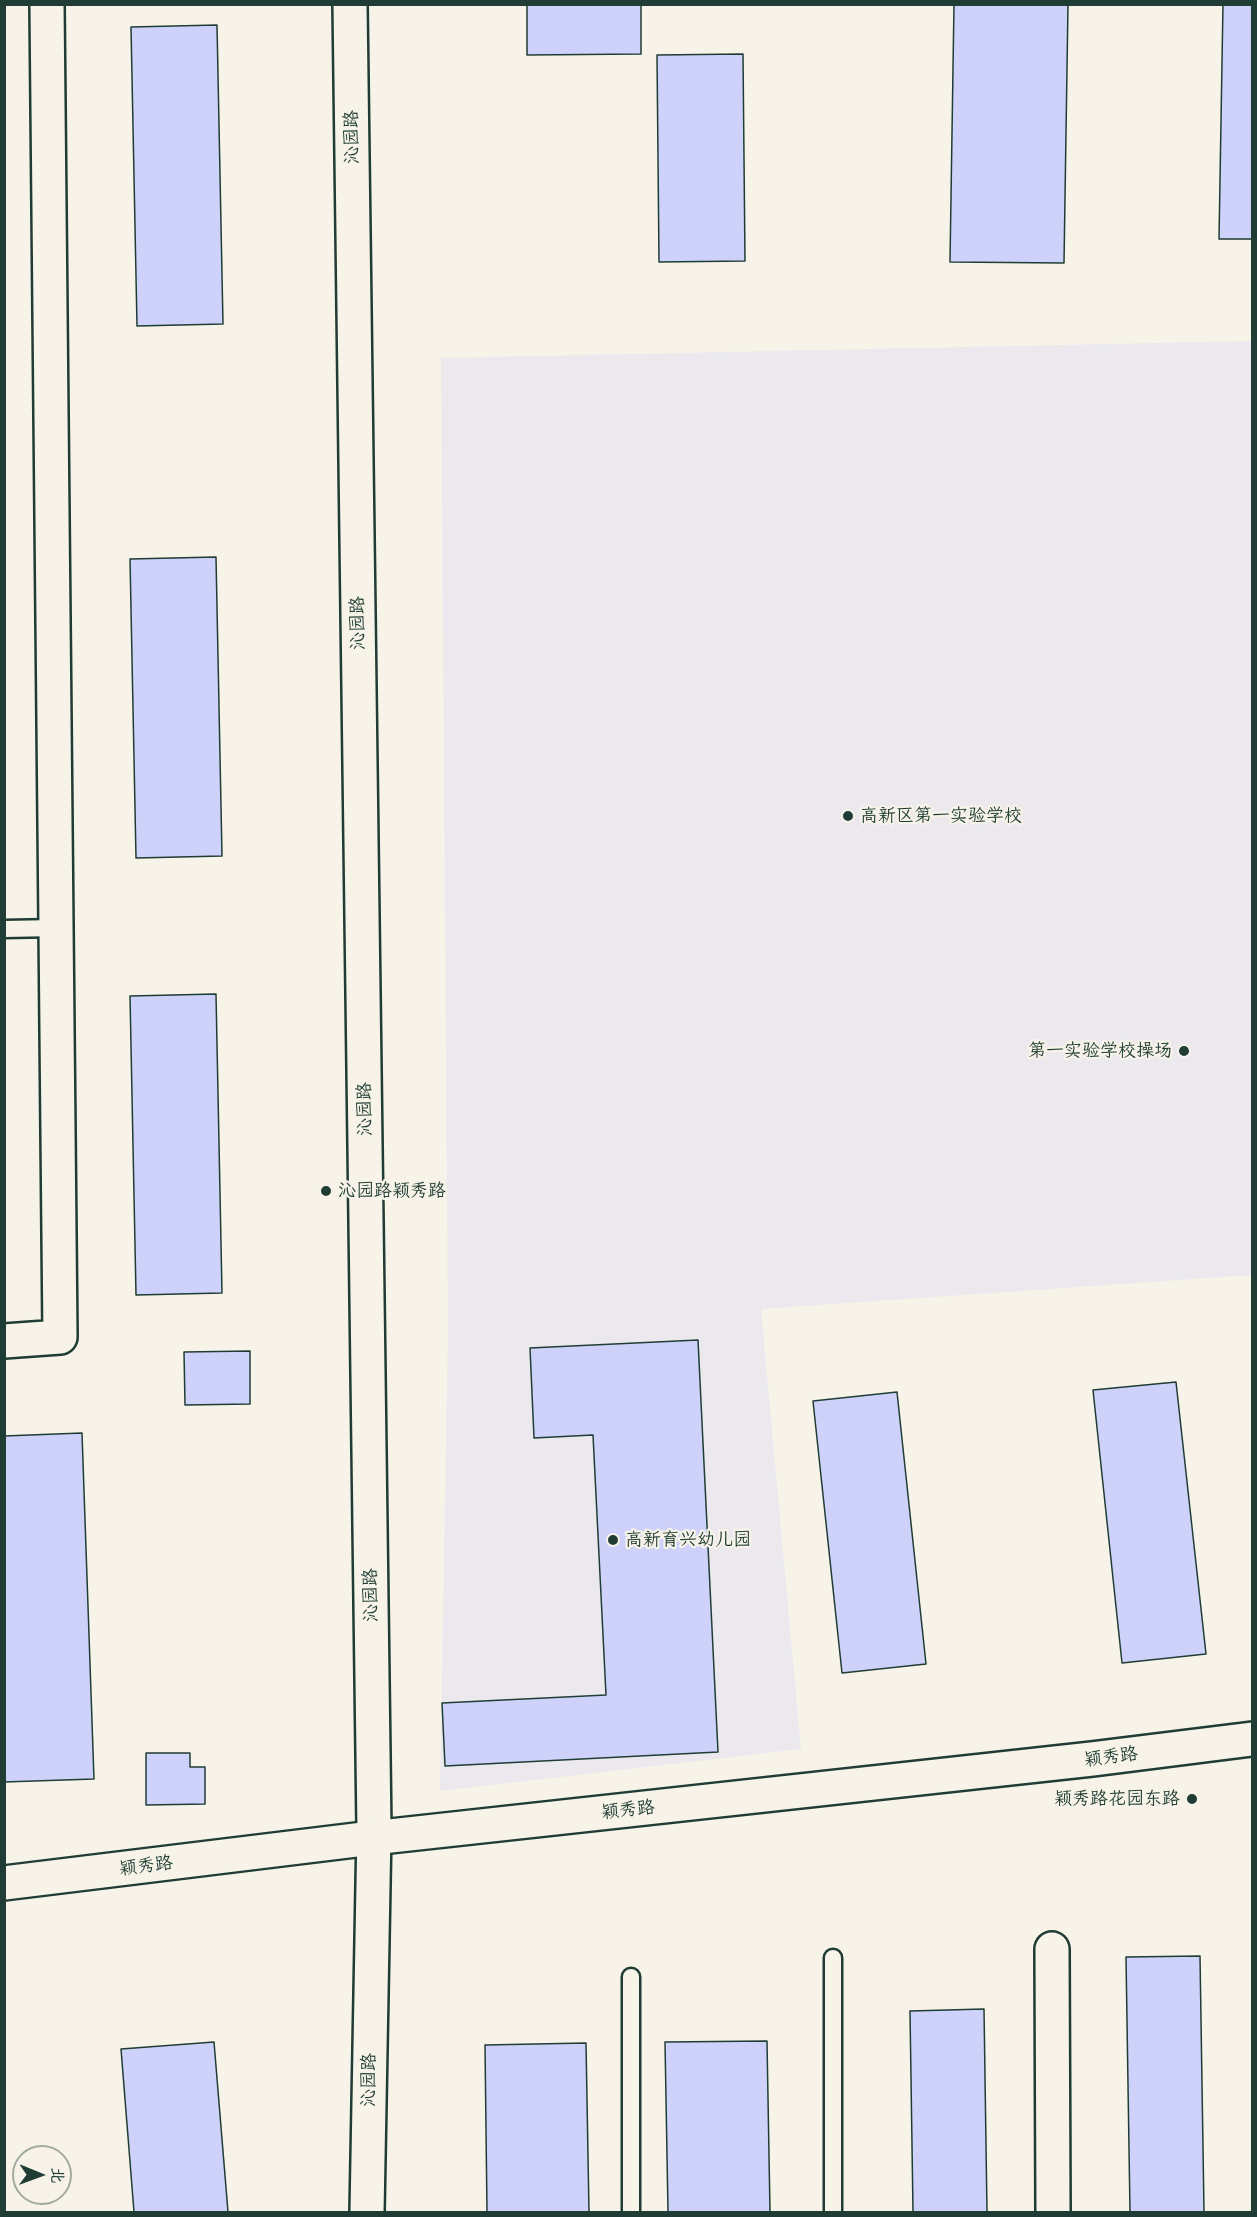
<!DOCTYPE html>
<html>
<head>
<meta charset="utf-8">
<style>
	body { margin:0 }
	#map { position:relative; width:1257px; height:2217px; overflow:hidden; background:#f7f3e8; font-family:Delius,"LXGW WenKai TC",sans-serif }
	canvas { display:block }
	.frame { position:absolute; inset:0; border:6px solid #1f3d34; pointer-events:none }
	.north { position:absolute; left:12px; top:2145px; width:60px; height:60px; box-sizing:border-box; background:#f7f3e8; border:2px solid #a1aaa0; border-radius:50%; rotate:91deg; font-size:16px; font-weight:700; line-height:24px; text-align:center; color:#1f3d34 }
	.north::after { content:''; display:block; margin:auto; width:21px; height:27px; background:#1f3d34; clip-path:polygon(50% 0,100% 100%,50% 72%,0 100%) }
</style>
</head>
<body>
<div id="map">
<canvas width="1257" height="2217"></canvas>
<div class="frame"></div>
<div class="north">北</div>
</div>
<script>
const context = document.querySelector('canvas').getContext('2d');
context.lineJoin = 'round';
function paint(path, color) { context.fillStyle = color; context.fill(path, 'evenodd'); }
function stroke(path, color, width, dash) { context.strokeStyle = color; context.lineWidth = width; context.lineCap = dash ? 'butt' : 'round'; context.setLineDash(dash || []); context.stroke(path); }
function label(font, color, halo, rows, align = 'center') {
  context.font = font + ' Delius,"LXGW WenKai TC",sans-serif'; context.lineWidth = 4.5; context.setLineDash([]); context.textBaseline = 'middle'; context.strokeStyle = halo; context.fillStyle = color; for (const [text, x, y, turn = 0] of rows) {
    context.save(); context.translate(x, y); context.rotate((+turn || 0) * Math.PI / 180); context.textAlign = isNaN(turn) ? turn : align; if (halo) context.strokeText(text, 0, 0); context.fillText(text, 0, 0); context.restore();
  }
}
paint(new Path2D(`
	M1252 341V1275L761 1309 801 1749 440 1791 448 1331 441 358Z`), '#ebe9ee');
const building = new Path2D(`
	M527 4H641V54L527 55Z
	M954 4H1068L1064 263 950 262Z
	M1223 4H1252V239H1219Z
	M217 25 223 324 137 326 131 27Z
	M743 54 745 261 659 262 657 55Z
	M216 557 222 856 136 858 130 559Z
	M216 994 222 1293 136 1295 130 996Z
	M698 1340 718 1752 445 1766 442 1703 606 1695 593 1435 534 1438 530 1348Z
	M250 1351V1404L185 1405 184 1352Z
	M1176 1382 1206 1654 1122 1663 1093 1390Z
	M897 1392 926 1664 842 1673 813 1401Z
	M82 1433 94 1779 4 1782V1436Z
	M146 1753H190V1767H205V1804L146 1805Z
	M1200 1956 1204 2212H1130L1126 1957Z
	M984 2009 987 2212H913L910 2011Z
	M767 2041 770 2212H668L665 2042Z
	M214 2042 228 2212H134L121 2049Z
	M586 2043 589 2212H487L485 2045Z`);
paint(building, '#ced2fb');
stroke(building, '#1f3d34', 1.5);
const service = new Path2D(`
	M4 929 56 928
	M631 2212V1977
	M833 2212V1958`);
const minor = new Path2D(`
	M4 1341 60 1337 47 4
	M1052 1949 1053 2212`);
const tertiary = new Path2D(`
	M350 4 374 1830 367 2212`);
const secondary = new Path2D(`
	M4 1883 372 1838 1092 1759 1252 1739`);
stroke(service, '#1f3d34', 21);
stroke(minor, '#1f3d34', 38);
stroke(tertiary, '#1f3d34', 38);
stroke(secondary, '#1f3d34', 38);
stroke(service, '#f7f3e8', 16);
stroke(minor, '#f7f3e8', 33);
stroke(tertiary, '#f7f3e8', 33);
stroke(secondary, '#f7f3e8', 33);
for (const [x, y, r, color] of [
	[848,816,6,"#1f3d34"],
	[1184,1051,6,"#1f3d34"],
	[326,1191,6,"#1f3d34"],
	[613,1540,6,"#1f3d34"],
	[1192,1799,6,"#1f3d34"]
]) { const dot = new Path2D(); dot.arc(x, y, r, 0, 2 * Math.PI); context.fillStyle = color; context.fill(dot); stroke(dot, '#f7f3e8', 2); }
label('18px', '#1f3d34', '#f7f3e8', [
	["沁园路",352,137,-91],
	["沁园路",358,623,-91],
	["沁园路",365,1109,-91],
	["沁园路",371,1595,-91],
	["颖秀路",1111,1757,-7],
	["颖秀路",628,1810,-6],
	["颖秀路",146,1866,-7],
	["沁园路",369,2080,-89]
]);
label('18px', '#1f3d34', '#f7f3e8', [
	["高新区第一实验学校",860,816],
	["第一实验学校操场",1172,1051,"right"],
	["沁园路颖秀路",338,1191],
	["高新育兴幼儿园",625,1540],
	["颖秀路花园东路",1180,1799,"right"]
], 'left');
</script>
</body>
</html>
